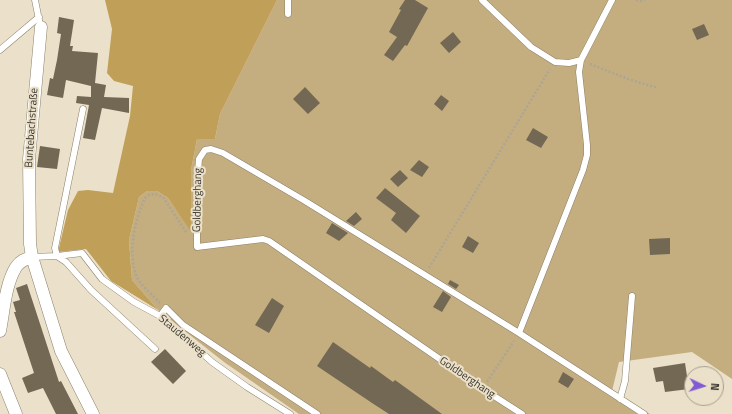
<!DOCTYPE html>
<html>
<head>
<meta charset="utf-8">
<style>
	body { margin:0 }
	#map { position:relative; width:732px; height:414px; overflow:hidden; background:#ebe0c9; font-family:"Titillium Web",sans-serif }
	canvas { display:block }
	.north { position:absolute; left:684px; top:366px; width:40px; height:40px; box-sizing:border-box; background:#ebe0c9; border:1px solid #a59d8b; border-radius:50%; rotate:94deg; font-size:11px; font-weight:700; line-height:16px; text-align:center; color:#3c382f }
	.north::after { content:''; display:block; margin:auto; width:14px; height:18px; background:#815ad4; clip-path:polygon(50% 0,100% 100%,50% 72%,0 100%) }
</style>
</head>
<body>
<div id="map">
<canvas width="732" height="414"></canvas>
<div class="north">N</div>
</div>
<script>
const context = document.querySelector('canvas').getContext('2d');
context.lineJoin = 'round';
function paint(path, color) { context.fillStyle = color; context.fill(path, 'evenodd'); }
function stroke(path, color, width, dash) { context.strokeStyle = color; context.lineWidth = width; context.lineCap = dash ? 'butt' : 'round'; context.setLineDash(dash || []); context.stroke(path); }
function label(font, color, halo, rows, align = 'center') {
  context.font = font + ' "Titillium Web",sans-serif'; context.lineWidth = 4; context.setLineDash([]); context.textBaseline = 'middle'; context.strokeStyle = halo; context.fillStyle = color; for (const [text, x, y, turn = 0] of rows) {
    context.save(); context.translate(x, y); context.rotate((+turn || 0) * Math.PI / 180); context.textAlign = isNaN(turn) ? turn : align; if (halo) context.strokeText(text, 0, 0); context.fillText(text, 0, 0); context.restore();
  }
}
paint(new Path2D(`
	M277 0H732V379L692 352 619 362 612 391 650 414H299L224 362 158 310 132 280 129 240 139 197 147 191H157L168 198 191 231V170L197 139H215L220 114Z`), '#c4ae80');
paint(new Path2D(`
	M105 0H277L220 114 215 139H197L191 170V232L168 198 157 191H147L139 197 129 240 132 280 158 310 111 281 86 249 58 252 68 210 78 191 88 190 113 193 130 116 133 86 114 81 107 73 112 29Z`), '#c09f58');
paint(new Path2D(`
	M405 0H415L428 8 407 46 405 45 393 61 384 55 397 37 389 32 401 10 399 9Z
	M59 17 74 20 70 46H73L72 51 98 53 95 83 106 85 104 97 129 98V113L102 108 95 140 83 138 89 105 76 103 77 96 91 97V86L66 80 63 98 47 95 50 78 53 79 57 60 61 34 57 33Z
	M704 24 709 35 697 40 692 29Z
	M453 32 461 42 449 53 440 43Z
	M305 87 320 103 308 114 293 99Z
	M441 95 449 101 442 111 434 104Z
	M533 128 548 137 541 148 526 140Z
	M40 146 60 149 57 169 37 167Z
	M419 160 429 167 422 177 410 170Z
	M400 170 408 178 398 187 390 179Z
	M385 188 420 216 406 233 391 220 396 213 376 198Z
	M356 212 362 219 354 226 346 221Z
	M332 223 348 233 339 241 326 233Z
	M468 236 479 243 473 253 462 247Z
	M670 238V254L650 255 649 239Z
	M450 280 459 285 456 289 448 284Z
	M27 284 59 382 61 381 78 414H56L43 388 28 393 22 378 34 373 14 312H16L13 302 20 300 16 288Z
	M443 291 451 297 442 312 433 307Z
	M272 298 284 306 269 333 255 325Z
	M333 342 370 368 371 366 393 382 395 380 442 414H389L372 403 317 366Z
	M165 349 186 371 173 384 151 362Z
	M685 363 689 389 665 392 663 381 656 382 653 368Z
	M563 372 574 379 568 388 558 382Z`), '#726854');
const lane = new Path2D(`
	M35 0 39 20
	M482 0 531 47 555 62 569 63 581 60 612 0
	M288 14V0
	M0 50 39 17
	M83 109 55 248 57 256 82 253 102 279 134 302 160 316 212 362 247 387 290 414
	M32 257 57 256 66 262 91 290 155 349
	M160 316 166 308 183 325 317 414
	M519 333 644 414
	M620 399 625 381 632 296
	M522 414 483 389 269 241 263 239 197 247V185L199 159 205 150 211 149 223 153 305 201 519 333 583 170 587 155V145L579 72 581 60`);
const street = new Path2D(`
	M41 27 29 159 30 244 32 257 61 351 93 414
	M0 331C4 311 5 285 16 267 20 261 25 259 32 257
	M0 374 16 414`);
stroke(lane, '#8b816c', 7);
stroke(street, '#8b816c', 13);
stroke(new Path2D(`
	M636 0 642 1 645 0
	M590 64 628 79 658 88
	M429 268 550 69
	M160 303C154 296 140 285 137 277 127 255 135 219 145 198L149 195 155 194 163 197 186 232
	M487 382 514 341`), '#ada593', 2.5, [2, 2]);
stroke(lane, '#fff', 6);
stroke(street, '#fff', 12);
label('11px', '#3c382f', '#ebe0c9', [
	["Buntebachstraße",32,128,-86],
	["Goldberghang",198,200,-89],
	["Staudenweg",182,336,40],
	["Goldberghang",467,378,34]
]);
</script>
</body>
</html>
